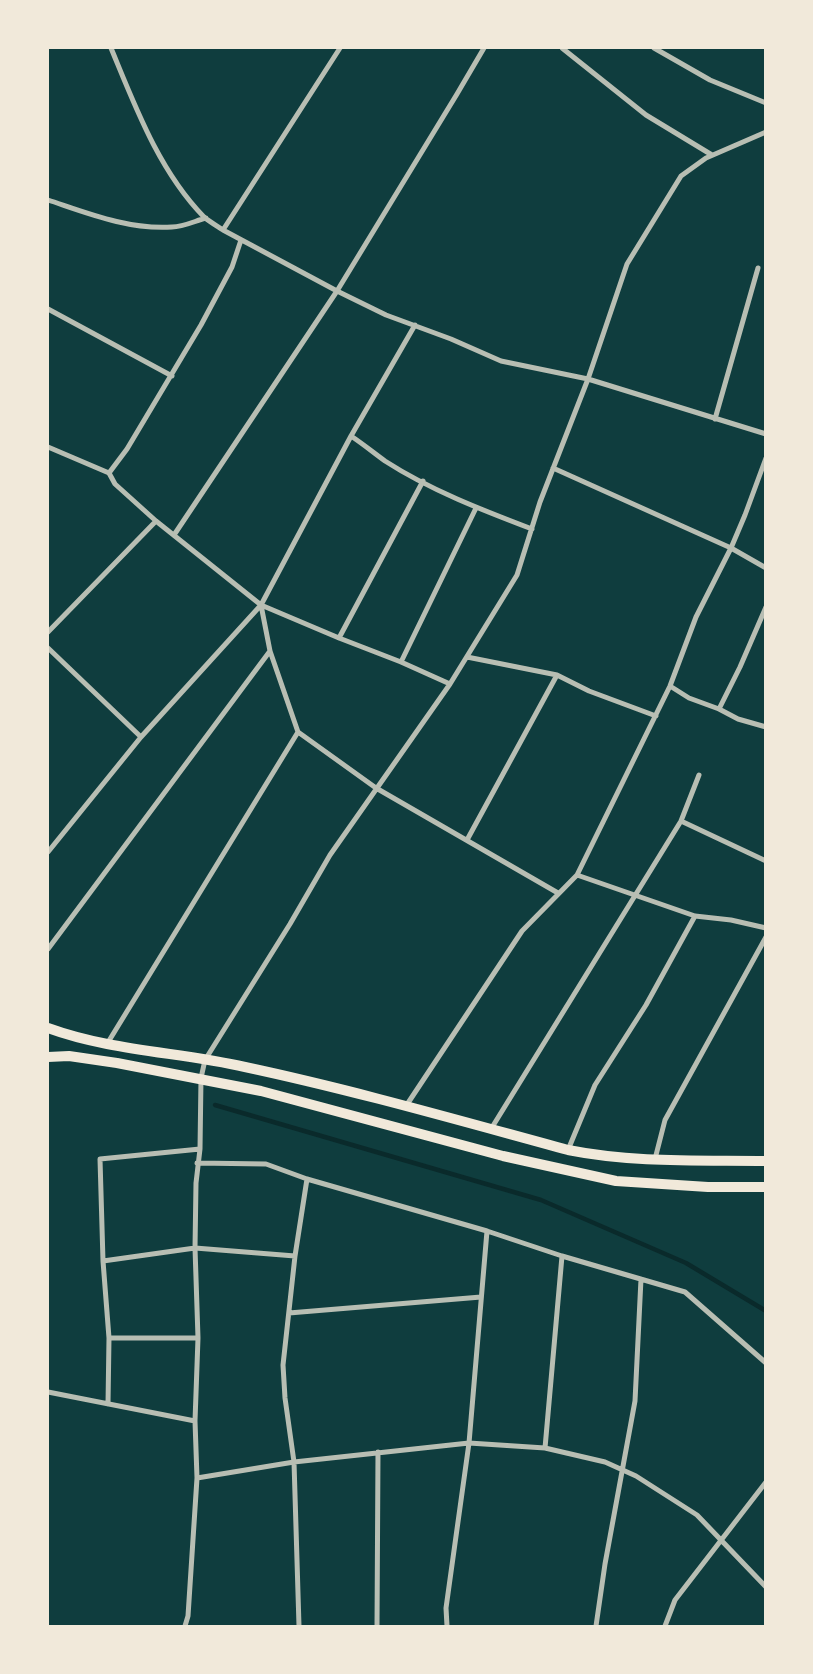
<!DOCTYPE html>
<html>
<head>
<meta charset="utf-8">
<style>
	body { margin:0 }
	#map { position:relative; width:813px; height:1674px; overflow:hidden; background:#0f3d3e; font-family:Figtree,sans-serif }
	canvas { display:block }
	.frame { position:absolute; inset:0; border:49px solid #f1e9da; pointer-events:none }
</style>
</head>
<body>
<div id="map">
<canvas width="813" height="1674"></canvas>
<div class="frame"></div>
</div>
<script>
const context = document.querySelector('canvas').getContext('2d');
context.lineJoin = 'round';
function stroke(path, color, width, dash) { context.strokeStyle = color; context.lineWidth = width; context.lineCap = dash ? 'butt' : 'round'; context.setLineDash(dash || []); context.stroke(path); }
stroke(new Path2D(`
	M215 1105 541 1200 686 1263 766 1311`), '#0a2a2b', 4.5);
stroke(new Path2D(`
	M111 48C135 106 159 171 204 217 210 222 217 226 223 230L337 291 386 315 451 339 501 361 588 379 766 434
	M562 48 646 115 712 155
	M654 48 710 80 766 103
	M48 200C87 213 129 230 172 227 183 227 195 221 206 218
	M223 230 340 48
	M48 309 172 376
	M715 419 758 268
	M351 436C363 444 374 453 385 461 430 490 482 510 532 529
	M48 447 109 473 115 484 156 521 261 605 339 638 401 662 450 684
	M553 468 731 548 766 568
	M109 473 127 449 201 325 232 267 241 240
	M174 535 337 291 457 94 484 48
	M261 605 270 651 298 732 376 788 558 893
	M48 632 156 521
	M339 638 423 481
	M48 648 141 737
	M467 657 557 675 589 691 656 716
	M401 662 476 508
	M670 686 689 698 719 709 738 719 766 727
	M719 709 740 667 766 607
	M681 821 766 861
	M467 840 557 675
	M48 852 141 737 261 605 351 436 415 325
	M577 875 695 916 731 920 766 928
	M48 949 270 651
	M107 1044 298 732
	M406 1106 522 931 577 875 670 686 696 617 731 548 745 515 766 458
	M491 1129 681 821 699 775
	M568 1150 595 1085 646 1005 695 916
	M655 1159 665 1120 766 937
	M197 1163 266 1164 307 1179 487 1231 562 1256 685 1292 766 1363
	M103 1261 195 1248 295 1256
	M289 1313 481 1297
	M109 1338H198
	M48 1392 195 1421
	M108 1404 109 1338 103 1261 100 1159 200 1149
	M545 1448 562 1256
	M197 1478 294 1462 469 1443 545 1448 605 1462 636 1476 697 1515 766 1587
	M185 1626 188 1616 197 1478 195 1421 198 1338 195 1248 196 1183 200 1149 201 1078 205 1060 290 924 330 855 450 684 517 575 540 502 588 379 627 264 681 176 706 158 766 132
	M299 1626 294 1462 285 1398 283 1365 295 1256 307 1179
	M377 1626 378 1452
	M447 1626 446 1608 469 1443 487 1231
	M596 1626 605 1564 635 1401 641 1279
	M665 1626 675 1600 766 1482`), '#b8beb3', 5);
stroke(new Path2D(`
	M48 1028C111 1051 179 1052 245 1067 353 1090 461 1121 568 1150 633 1163 700 1160 766 1161
	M48 1057 69 1056 117 1063 261 1091 503 1156 616 1181 708 1187H766`), '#f1e9da', 10);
</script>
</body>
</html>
